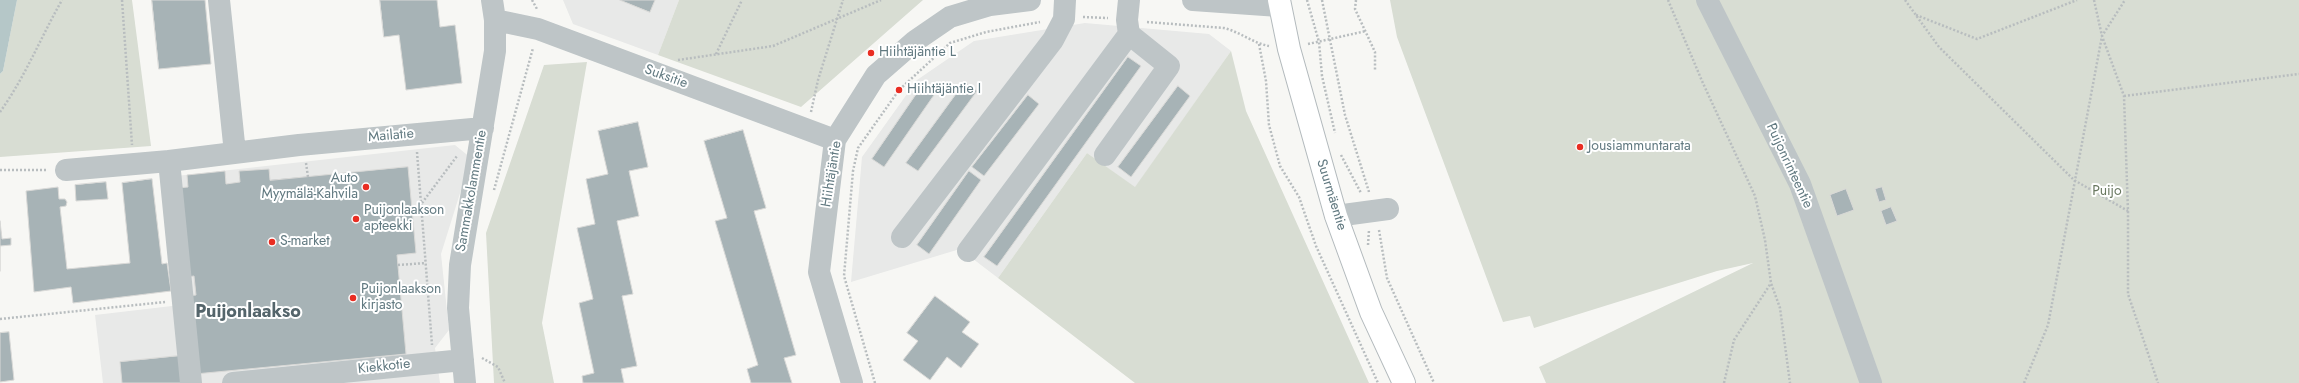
<!DOCTYPE html>
<html>
<head>
<meta charset="utf-8">
<style>
	body { margin:0 }
	canvas { display:block; background:#f7f7f4 }
</style>
</head>
<body>
<canvas width="2299" height="383"></canvas>
<script>
const context = document.querySelector('canvas').getContext('2d');
context.lineJoin = 'round';
function paint(path, color) { context.fillStyle = color; context.fill(path, 'evenodd'); }
function stroke(path, color, width, dash) { context.strokeStyle = color; context.lineWidth = width; context.lineCap = dash ? 'butt' : 'round'; context.setLineDash(dash || []); context.stroke(path); }
function label(font, color, halo, rows, align = 'center') {
  context.font = font + ' Jost,sans-serif'; context.lineWidth = 4; context.setLineDash([]); context.textBaseline = 'middle'; context.strokeStyle = halo; context.fillStyle = color; for (const [text, x, y, turn = 0] of rows) {
    context.save(); context.translate(x, y); context.rotate((+turn || 0) * Math.PI / 180); context.textAlign = isNaN(turn) ? turn : align; if (halo) context.strokeText(text, 0, 0); context.fillText(text, 0, 0); context.restore();
  }
}
paint(new Path2D(`
	M563 0H679L658 55 573 24Z
	M1085 23 1209 34 1231 51 1135 188 1087 153 998 278 960 249 851 282 862 157 917 80 974 41Z
	M455 145 471 158 441 254 449 330 435 348 440 383H103L95 315 189 304 176 176Z`), '#e8e9e8');
paint(new Path2D(`
	M17 0H132L151 146 0 157V74L3 71Z
	M679 0H923L801 107 658 55Z
	M1390 0H2299V383H1546L1539 367 1753 263 1717 271 1534 328 1530 316 1503 322 1397 37Z
	M1231 51 1246 111 1369 383H1135L998 278 1087 153 1135 187Z
	M587 62 542 323 554 383H494L486 233 544 65Z`), '#d8ddd3');
paint(new Path2D(`
	M0 0H17L3 71 0 74Z`), '#b5c7c8');
const building = new Path2D(`
	M152 0H205L211 64 159 69Z
	M380 0H437L440 27 455 25 462 83 406 90 399 35 384 37Z
	M620 0H655L650 12Z
	M1128 57 1141 66 997 266 984 257Z
	M965 82 977 91 918 171 906 163Z
	M922 86 934 95 884 167 872 159Z
	M1178 86 1190 96 1131 177 1118 167Z
	M1028 95 1039 104 984 176 972 167Z
	M638 122 648 167 629 171 639 216 617 221 633 294 622 296 637 366 621 369 624 383H583L582 376 594 373 579 303 593 299 577 228 595 224 586 179 608 174 598 131Z
	M743 130 766 208 754 211 796 355 784 358 792 383H751L747 369 758 365 715 221 727 218 704 141Z
	M408 167 416 253 397 255 406 354 195 374 188 296 196 295 194 276 186 277 178 188 188 187 187 175 225 171 226 184 240 182 239 171 269 169 270 180Z
	M969 171 981 180 929 254 917 245Z
	M152 179 162 264 167 263 171 291 73 303 71 287 34 292 26 191 58 187 59 199H65L67 202 66 206 60 207 67 269 130 263 122 183Z
	M106 182 108 199 76 201 75 185Z
	M1882 187 1886 200 1879 202 1875 189Z
	M1846 189 1854 210 1837 216 1830 195Z
	M1891 207 1897 221 1886 225 1881 211Z
	M0 221 2 239 11 238V245L0 246V271Z
	M935 296 970 322 962 332 979 344 961 368 947 357 930 380 903 360 918 341 907 333Z
	M9 332 14 380 0 382V333Z
	M179 356 181 383H122L120 362Z`);
paint(building, '#a7b3b6');
stroke(building, '#d9d9d7', 1);
const major = new Path2D(`
	M1279 0 1289 49 1336 216 1371 312 1404 383`);
stroke(major, '#b3babd', 24);
stroke(new Path2D(`
	M122 0 132 145
	M532 0 537 9
	M1307 0 1319 42 1322 76 1335 133
	M1322 0 1345 115 1369 192
	M1356 0 1355 9 1375 52V70
	M1668 0 1702 81 1755 196 1765 240 1771 283 1780 308 1790 383
	M1905 0 1939 47 2074 180 2128 211
	M2094 0 2102 36 2124 96 2128 212V294L2158 383
	M1916 15 1977 39 2077 0
	M1083 17 1108 18
	M1147 22 1224 28C1240 32 1253 43 1269 46
	M1259 44 1266 81 1269 125 1280 166 1299 197 1316 246 1378 383
	M1308 44 1366 31
	M716 54 742 0
	M678 60 773 46 881 0
	M2124 96 2299 74
	M0 112C25 77 41 37 62 0
	M811 112 818 80 843 0
	M417 152 432 345
	M1341 155 1361 193
	M306 163 308 177
	M0 170H47
	M494 190 533 48
	M422 203 457 156
	M1379 230 1387 278 1434 383
	M1368 245 1369 230
	M398 265 426 263
	M0 319 165 302
	M482 358 498 367 505 383
	M875 383 844 276 853 171 858 148 899 90 950 43 986 32 1040 22
	M1724 383 1734 340 1771 283
	M2024 383 2048 325 2102 36 2125 0`), '#b8bdbf', 2.5, [2, 2]);
stroke(new Path2D(`
	M219 0 235 153
	M1193 0 1279 6
	M1707 0 1800 184 1871 383
	M495 20 538 29 835 140
	M1105 155 1169 66 1129 34
	M66 170 169 161
	M1336 216 1388 209
	M902 237 1053 40 1064 19 1065 0
	M968 251 1129 34 1127 20 1129 0
	M191 383 169 161 299 145 483 128
	M233 383 463 360
	M465 383 458 308 460 265 495 51V20L492 0
	M852 383 819 272 835 140 876 75 915 41 950 17 990 5 1030 0`), '#bec5c7', 22);
stroke(major, '#fff', 22);
for (const [x, y, r, color] of [
	[871,53,4,"#e92d22"],
	[899,90,4,"#e92d22"],
	[1580,147,4,"#e92d22"],
	[366,187,4,"#e92d22"],
	[356,219,4,"#e92d22"],
	[272,242,4,"#e92d22"],
	[353,298,4,"#e92d22"]
]) { const dot = new Path2D(); dot.arc(x, y, r, 0, 2 * Math.PI); context.fillStyle = color; context.fill(dot); stroke(dot, '#fff', 1.5); }
label('14px', '#617980', '#fff', [
	["Hiihtäjäntie L",879,53],
	["Hiihtäjäntie I",907,90],
	["Jousiammuntarata",1588,147],
	["Auto",358,179,"right"],
	["Myymälä-Kahvila",358,195,"right"],
	["Puijonlaakson",364,211],
	["apteekki",364,227],
	["S-market",280,242],
	["Puijonlaakson",361,290],
	["kirjasto",361,306]
], 'left');
label('14px', '#617980', '#fff', [
	["Suksitie",666,77,20],
	["Mailatie",391,136,-5],
	["Puijonrinteentie",1789,166,65],
	["Hiihtäjäntie",832,174,-81],
	["Sammakkolammentie",472,191,-80],
	["Suurmäentie",1331,195,73],
	["Kiekkotie",384,367,-6]
]);
label('14px', '#697860', '#fff', [
	["Puijo",2107,192]
]);
label('bold 18px', '#54656b', '#fff', [
	["Puijonlaakso",248,313]
]);
</script>
</body>
</html>
